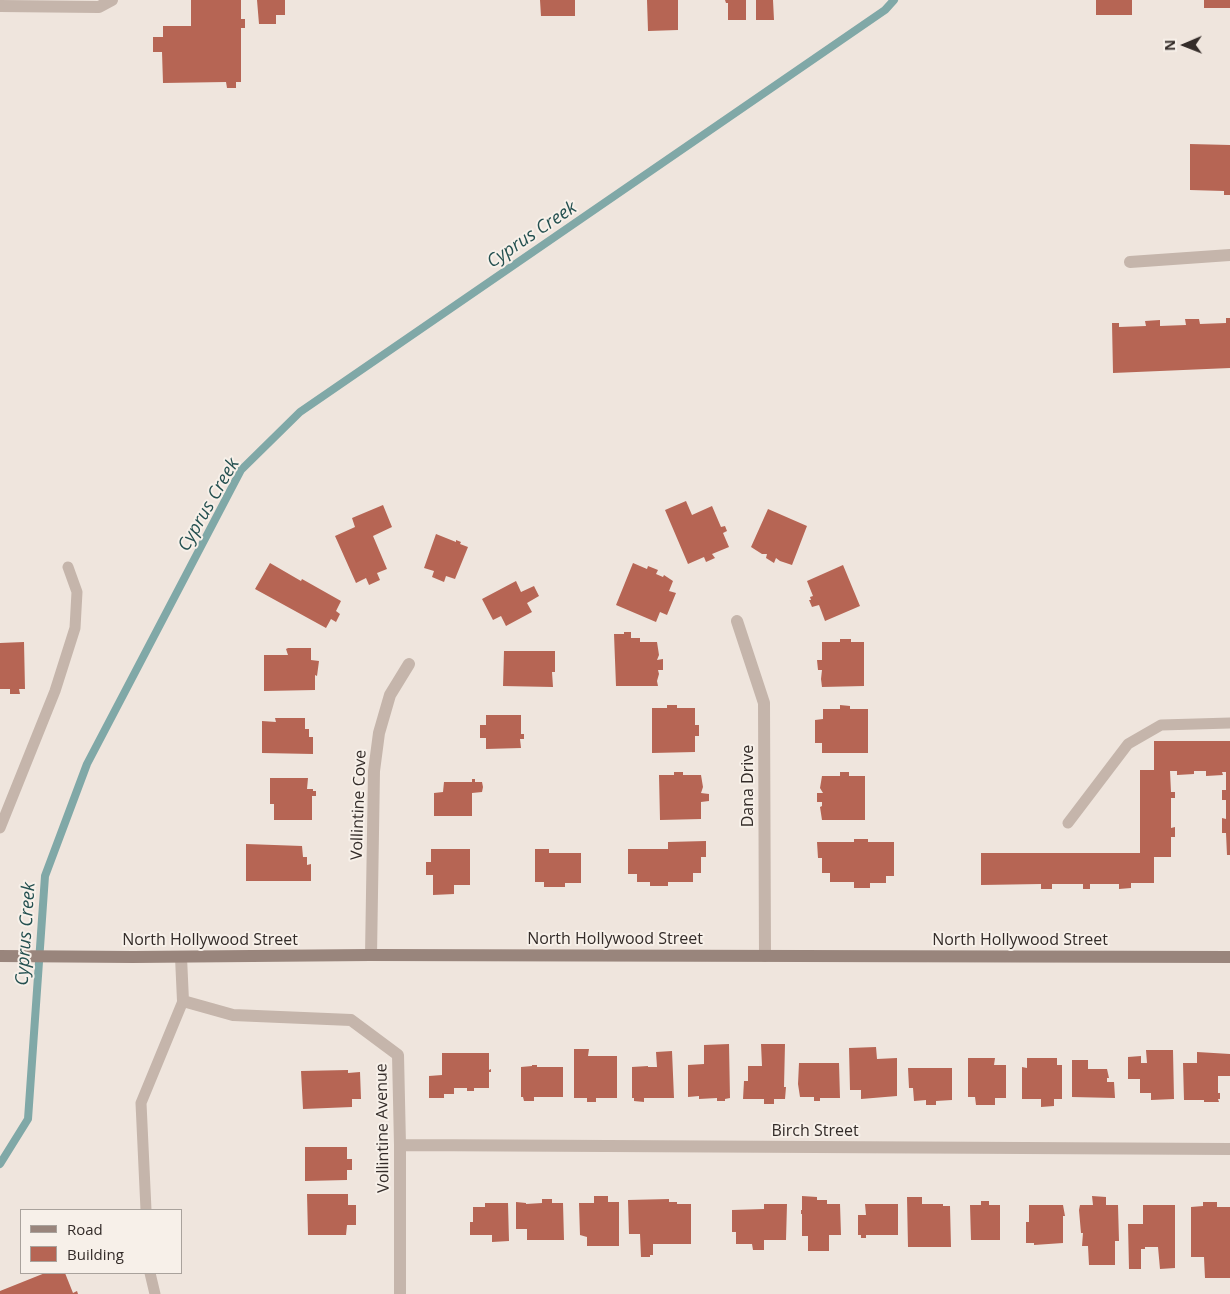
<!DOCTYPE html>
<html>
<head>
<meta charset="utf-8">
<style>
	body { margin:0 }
	#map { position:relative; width:1230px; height:1294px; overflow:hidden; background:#efe5dd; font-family:"Open Sans",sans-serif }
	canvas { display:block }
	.legend { position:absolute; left:20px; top:1209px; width:162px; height:65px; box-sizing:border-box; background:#f7f0e9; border:1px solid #a9a29c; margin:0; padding:6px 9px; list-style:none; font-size:15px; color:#342c29 }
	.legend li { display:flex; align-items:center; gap:10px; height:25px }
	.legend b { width:25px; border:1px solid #a9a29c }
	.north { position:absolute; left:1160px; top:20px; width:50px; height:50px; -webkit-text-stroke:4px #f7f0e9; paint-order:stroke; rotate:269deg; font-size:14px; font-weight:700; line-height:20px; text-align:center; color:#342c29 }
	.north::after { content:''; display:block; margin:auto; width:18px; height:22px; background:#342c29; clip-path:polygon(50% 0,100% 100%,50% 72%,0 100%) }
</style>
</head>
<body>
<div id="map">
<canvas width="1230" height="1294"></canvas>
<ul class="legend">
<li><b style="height:6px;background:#99857c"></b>Road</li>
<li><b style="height:14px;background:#b66554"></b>Building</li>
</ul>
<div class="north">N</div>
</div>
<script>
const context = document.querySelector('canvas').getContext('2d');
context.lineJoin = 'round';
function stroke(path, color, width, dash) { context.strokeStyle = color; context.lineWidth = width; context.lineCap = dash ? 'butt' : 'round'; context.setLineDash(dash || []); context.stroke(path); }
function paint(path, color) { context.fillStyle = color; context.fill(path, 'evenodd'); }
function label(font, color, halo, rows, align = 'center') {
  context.font = font + ' "Open Sans",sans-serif'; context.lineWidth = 4; context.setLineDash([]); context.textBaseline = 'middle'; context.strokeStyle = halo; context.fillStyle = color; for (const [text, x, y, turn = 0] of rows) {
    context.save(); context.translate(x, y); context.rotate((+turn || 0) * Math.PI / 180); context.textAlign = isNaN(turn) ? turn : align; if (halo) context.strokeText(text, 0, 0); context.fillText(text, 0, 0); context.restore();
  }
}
stroke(new Path2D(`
	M0 1164 28 1119 45 876 87 764 241 470 300 412 885 10 894 0`), '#80a8a7', 8);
paint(new Path2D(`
	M191 0H241V19H245V28H241V82H236V88H227L226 82 163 83 162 52H153V37H163V26H191Z
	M257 0H285V15H276V24H259Z
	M540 0H575V16H541Z
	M647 0H678V30L648 31Z
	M725 0H746V20H728V3H726Z
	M756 0H773L774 20H756Z
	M1096 0H1132V15H1096Z
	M1204 0H1230V8H1204Z
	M1190 144 1230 145V195H1224V191L1190 190Z
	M1226 318H1230V368L1113 373 1112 323H1119V327L1146 326 1145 321 1160 320V326L1186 325 1185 319H1199L1200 324 1226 323Z
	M686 501 692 515 712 506 721 527 725 526 727 531 723 533 729 547 712 554 715 558 706 562 704 557 688 564 665 510Z
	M383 505 392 527 373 536 387 569 377 573 380 580 369 585 366 578 356 583 335 536 355 527 352 518Z
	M768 509 807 526 792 565 780 561 776 558 774 563 766 558 767 554H762L751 547Z
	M436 534 456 542V540L461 542 460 544 468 547 455 579 446 576 444 582 432 577 434 571 424 568Z
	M270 563 301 581 302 579 341 601 336 611 340 614 336 622 331 619 326 628 255 589Z
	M633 563 647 569 648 566 658 570 656 574 663 577 664 575 673 581 669 591 676 593 667 615 660 612 656 622 616 605Z
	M843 565 860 606 825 621 819 605 812 607 809 600H811L810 597 813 596 807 581Z
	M516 581 521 592 534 586 539 596 527 603 532 612 506 626 501 616 493 620 482 599Z
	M624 632H631V638H640V642H657L659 655 657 660 663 659V670H658L659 674 657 681 658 686H616L614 634H624Z
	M840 639H851V642H864V686L822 687 821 679 822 670H818L817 660H822V642H840Z
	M24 642 25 689H19L20 694H10V689H0V643Z
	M288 648H311V660L319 661 317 676 315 675V690L264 691V655H288L286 649Z
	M504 651H555V672H552L553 687 503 686Z
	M667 705H677V708H695V725H699V736H695V752L652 753V708H667Z
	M840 705 850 706V709H868V753H822V743H815V720L823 719V709H840Z
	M486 715H521V734H524V739H520L521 748 486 749V738H480V725H486Z
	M275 718H305V729H309V737H313V754L262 753V721L276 722Z
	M1154 741H1230V855H1227L1226 833H1222V818L1226 819V800H1222V790H1226V772H1222L1223 775 1206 776V771H1194V774L1177 775V771H1170L1171 792H1175V798H1171V828L1175 827V837H1171V857H1154V883H1131V888L1119 889V884H1090V889H1083V884H1052V889H1041V884L981 885V853H1140V770H1154Z
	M674 772H683V775H701L703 787 701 793 709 794V801L701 802V819L660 820 659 775H674Z
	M840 772H849V776H865V820H822L820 807 822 806V802H817V793H823L820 788 822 776H840Z
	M270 778H308L307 789H313V791H316V796H312V820H274V804H270Z
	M472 779H475V782H482L483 787 482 792 472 793V816H434V793L443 792 444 782H472Z
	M854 839H868V842H894V876H886V883H870V888H854V882H830V873H822V858H818L817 842H854Z
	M706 841V857H701V873H693V882H668V886H650V882H637V874H628V849H668V842Z
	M246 844 302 846 303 857H307V865L311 864V881H246Z
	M431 849H470V885H454V894L433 895V875H426V862H431Z
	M535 849H549V853H581V883H565V887H544V882H535Z
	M729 1044 730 1098 725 1099V1101H717V1098L699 1099V1096L688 1097V1065L704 1064V1045Z
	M761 1044H785L784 1087H786L785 1099H774V1104H764V1099H743L744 1081H748V1066H762Z
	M876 1047 877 1059 897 1058V1096L861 1099V1090H850L849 1048Z
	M574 1049H589L588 1056H617V1098H596V1102H587V1098H574Z
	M1146 1050H1173L1174 1099 1151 1100V1093H1140V1079H1128V1057L1141 1056V1063H1147Z
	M672 1051 674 1098H644V1102L634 1101V1098H632V1067L648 1066V1067H657L656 1052Z
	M1197 1052 1230 1054V1076H1218V1093H1220V1099H1218L1219 1102H1204V1100H1184L1183 1063H1197Z
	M442 1053H489V1070L491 1069V1072H489V1088H474V1091H467V1088H454V1094H444V1098H429V1076L442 1075Z
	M968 1058H995L994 1065H1006V1098H995V1105H976L975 1097H968Z
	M1027 1058H1057V1065H1062V1099H1054V1106L1041 1107V1099H1022V1067L1027 1068Z
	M1072 1060H1088V1069H1107L1109 1078H1107V1082H1114L1115 1098 1072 1097Z
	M799 1063H839L840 1098H820V1101H814V1097H800L798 1084Z
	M532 1065H537V1067H563V1097H534V1101H524L523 1097H521V1067L532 1066Z
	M908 1068H952V1100L936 1101V1105H926V1100L914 1101 913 1088H909Z
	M348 1070V1073L360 1072 361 1099H352V1107L303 1109 301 1071Z
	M305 1147H347V1159H352V1170H347V1180L305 1181Z
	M307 1194H348V1205H356V1225H347L346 1235H308Z
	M594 1196H608V1202H619V1246H587V1237L580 1235 579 1203H594Z
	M802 1196 817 1197V1200H827V1204H840L841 1235H829V1251H808V1236H802V1214H801V1210H802Z
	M1092 1196 1106 1197V1205H1118L1119 1241H1115V1265H1089L1088 1246H1082L1083 1233H1081L1079 1210 1080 1205H1093Z
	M907 1197H922V1204H943V1206H950L951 1247H908Z
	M542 1199H552V1203H563L564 1240H527V1229H516V1202L526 1203V1204L542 1203Z
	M669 1199V1202H677V1204H691V1244H653V1255H650V1257H641L640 1234H629L628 1200Z
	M981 1201H989V1205H1000V1240H971L970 1205H981Z
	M1203 1202H1217V1207H1230V1278H1205L1204 1257H1191V1207L1203 1206Z
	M485 1203H508L509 1241 492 1242V1235H470V1222H473V1207H485Z
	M764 1204H787L786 1240H764V1250H753L752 1244H736V1232H732V1210L764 1209Z
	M865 1204H898V1235H866V1238H861V1235H858V1215H866Z
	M1029 1205H1063L1065 1216H1063V1243L1034 1245V1243H1026V1222H1029Z
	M1143 1205H1175V1268L1160 1269 1158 1247H1145V1249H1141V1269H1129L1128 1224H1143Z
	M45 1273H65L73 1293 77 1291 78 1294H0V1291Z`), '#b66554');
stroke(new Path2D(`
	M1068 823 1128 744 1161 725 1230 723
	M0 828 55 691 75 628 77 592 68 567
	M146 1210 141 1103 183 1001
	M150 1273 155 1294`), '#c5b5ab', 11);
stroke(new Path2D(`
	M0 6 99 7 112 0
	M1130 262 1230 255
	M737 621 764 703 765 956
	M371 955 374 771 379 733 390 695 409 664
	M181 957 183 1001 233 1015 351 1020 398 1055 400 1145V1294
	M400 1145 1230 1149`), '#c5b5ab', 12);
stroke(new Path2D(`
	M0 956 133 957 371 955 1230 957`), '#99857c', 12);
label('16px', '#342c29', '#f7f0e9', [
	["Dana Drive",748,786,-90],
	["Vollintine Cove",359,805,-88],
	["North Hollywood Street",615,939],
	["North Hollywood Street",210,940],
	["North Hollywood Street",1020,940],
	["Vollintine Avenue",383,1128,-91],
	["Birch Street",815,1131]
]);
label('italic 18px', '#245050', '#f7f0e9', [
	["Cyprus Creek",532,235,-34],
	["Cyprus Creek",209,505,-60],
	["Cyprus Creek",26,934,-86]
]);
</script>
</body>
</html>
